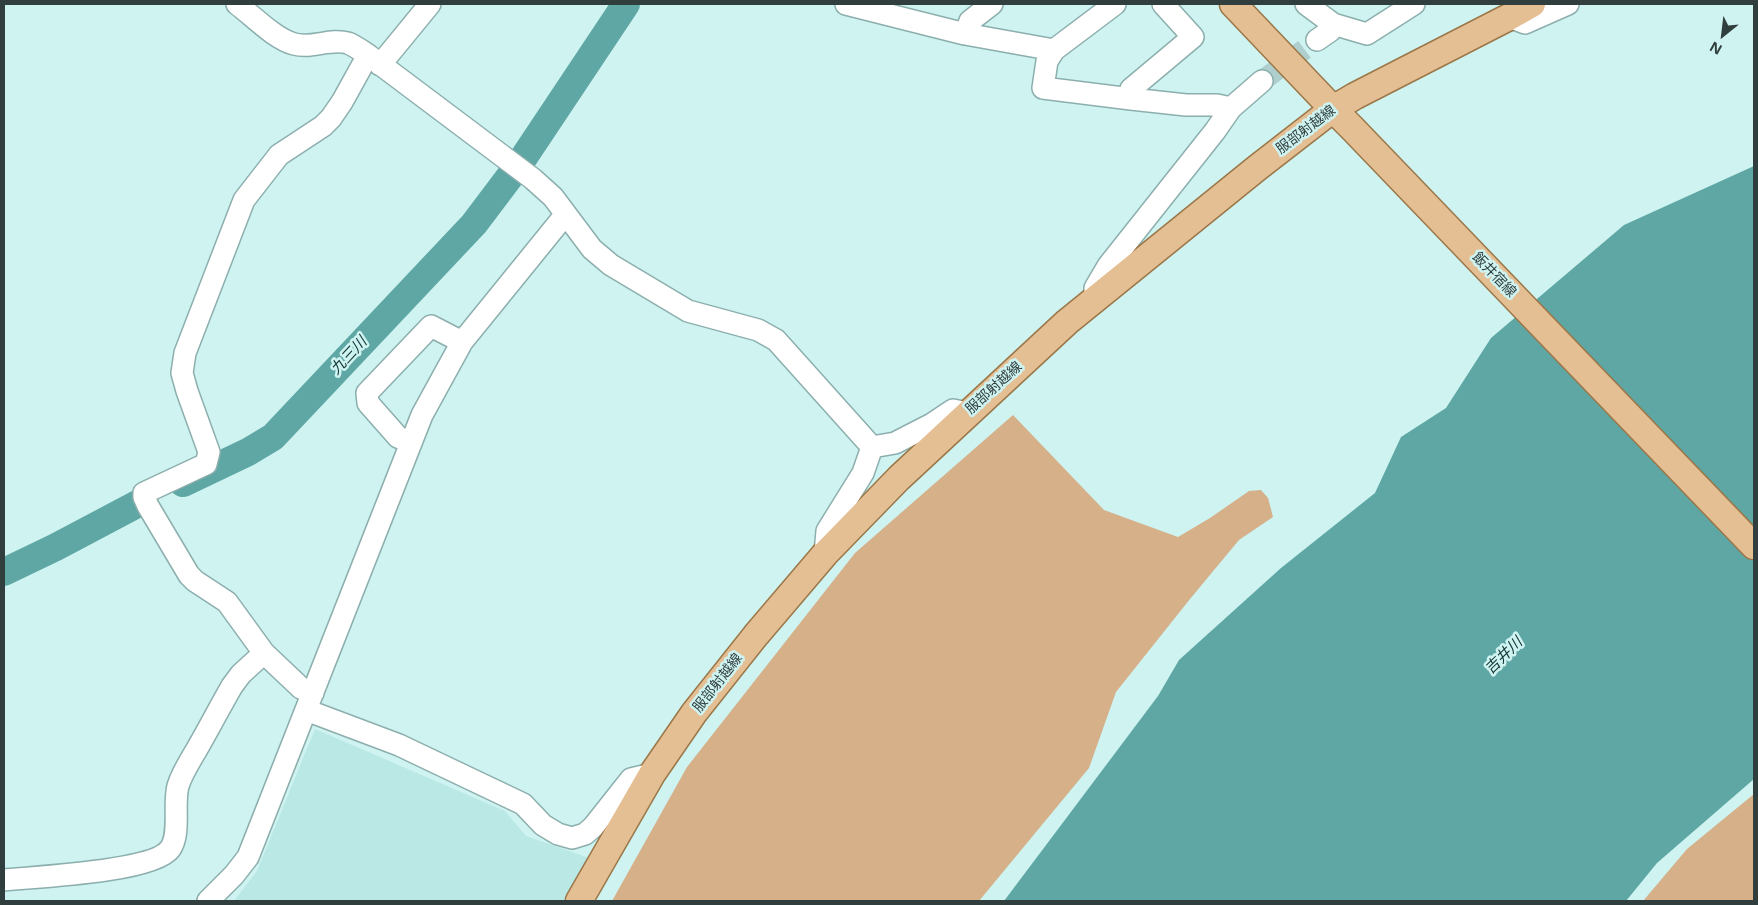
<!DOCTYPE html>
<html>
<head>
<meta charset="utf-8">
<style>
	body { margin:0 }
	#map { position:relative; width:1758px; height:905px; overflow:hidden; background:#cef3f1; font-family:"Open Sans",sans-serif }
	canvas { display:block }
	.frame { position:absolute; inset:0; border:5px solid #303f3e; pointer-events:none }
	.north { position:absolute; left:1698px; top:10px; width:50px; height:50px; -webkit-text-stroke:4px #cef3f1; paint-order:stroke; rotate:209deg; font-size:14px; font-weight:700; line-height:20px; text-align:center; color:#303f3e }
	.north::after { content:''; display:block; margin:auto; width:18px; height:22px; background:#303f3e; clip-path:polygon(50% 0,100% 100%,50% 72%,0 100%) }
</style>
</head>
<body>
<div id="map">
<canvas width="1758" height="905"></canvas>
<div class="frame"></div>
<div class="north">N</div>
</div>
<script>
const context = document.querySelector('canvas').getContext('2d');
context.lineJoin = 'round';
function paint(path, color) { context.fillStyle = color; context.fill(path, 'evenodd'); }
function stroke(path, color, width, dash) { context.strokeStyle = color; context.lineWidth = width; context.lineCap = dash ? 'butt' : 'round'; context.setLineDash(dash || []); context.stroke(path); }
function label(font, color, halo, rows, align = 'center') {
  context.font = font + ' "Open Sans","Noto Sans JP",sans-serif'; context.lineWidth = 5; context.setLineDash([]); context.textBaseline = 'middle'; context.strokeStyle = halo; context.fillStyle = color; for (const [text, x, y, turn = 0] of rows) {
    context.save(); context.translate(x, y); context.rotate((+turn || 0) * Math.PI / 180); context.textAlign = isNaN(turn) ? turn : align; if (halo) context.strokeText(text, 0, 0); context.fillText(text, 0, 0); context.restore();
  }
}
paint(new Path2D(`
	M315 729 505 811 526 836 592 859 569 901H234L257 871Z`), '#b9e8e5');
paint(new Path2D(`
	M1013 415 1104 510 1178 537 1210 518 1249 491 1261 490 1268 498 1273 517 1239 540 1190 599 1116 692 1089 768 979 901H612L687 767 855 553Z
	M1754 794V901H1643L1687 849Z`), '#d5b089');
paint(new Path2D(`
	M1754 166V779L1657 863 1626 901H1004L1158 696 1179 660 1281 568 1375 493 1401 437 1446 408 1491 338 1624 225Z`), '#5fa7a4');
stroke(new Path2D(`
	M520 163 626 4
	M183 483 248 452 273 437 474 224 514 171
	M4 572 56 547 141 502`), '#5fa7a4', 28);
stroke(new Path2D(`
	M1262 81 1317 40`), '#aecfcd', 21, [21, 11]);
const minor = new Path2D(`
	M237 4C253 16 275 39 294 44 312 49 330 38 348 43 355 46 362 51 368 55L533 179 553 197 592 249 611 265 688 311 758 330 776 340 872 447
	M846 4 965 34 1054 50
	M1115 4 1054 50 1047 61 1043 88 1131 99
	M1163 4 1193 37 1131 89V99L1186 105H1217L1231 108
	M1306 4 1333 24 1367 34 1414 4
	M1517 8 1509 17 1525 23 1568 4
	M965 34 970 21 992 4
	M1317 40 1330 31 1333 24
	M380 65 430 4
	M1095 300V288L1108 266 1215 131 1231 108 1262 81
	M411 443 398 437 368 403 367 393 431 326 462 342
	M872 447 895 443 932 424 953 410 967 413
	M825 554 827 531 863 473 872 447
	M264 653 301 688 313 693
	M306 710 399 745 523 804 543 825 558 834 572 838 585 834 593 827 631 779 652 774
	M4 880C34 877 153 872 170 849 181 834 173 804 178 786 182 773 190 761 197 749 209 728 220 707 232 686L241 674 264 653 227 602 195 581 189 575 148 506 144 497V493L206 464 209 452 187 391 182 373 185 353 244 200 279 155 323 126 331 118 342 102 368 55
	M208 901 234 875 248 857 422 415 462 342 565 215`);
const major = new Path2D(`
	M1233 4 1333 109 1352 128 1754 546
	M579 901 652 774 694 713 756 635 825 554 899 478 1067 322 1257 168 1333 109 1355 96 1509 17 1532 4`);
stroke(minor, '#8cafad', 24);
stroke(major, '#9b7748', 29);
stroke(minor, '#fff', 21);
stroke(major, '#e5bf94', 26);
label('14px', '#303f3e', '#cef3f1', [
	["服部射越線",1306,130,-37],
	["飯井宿線",1494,275,46],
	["服部射越線",994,388,-42],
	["服部射越線",718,683,-52]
]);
label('italic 15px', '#103433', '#cef3f1', [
	["九三川",349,356,-47],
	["吉井川",1504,656,-44]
]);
</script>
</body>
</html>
